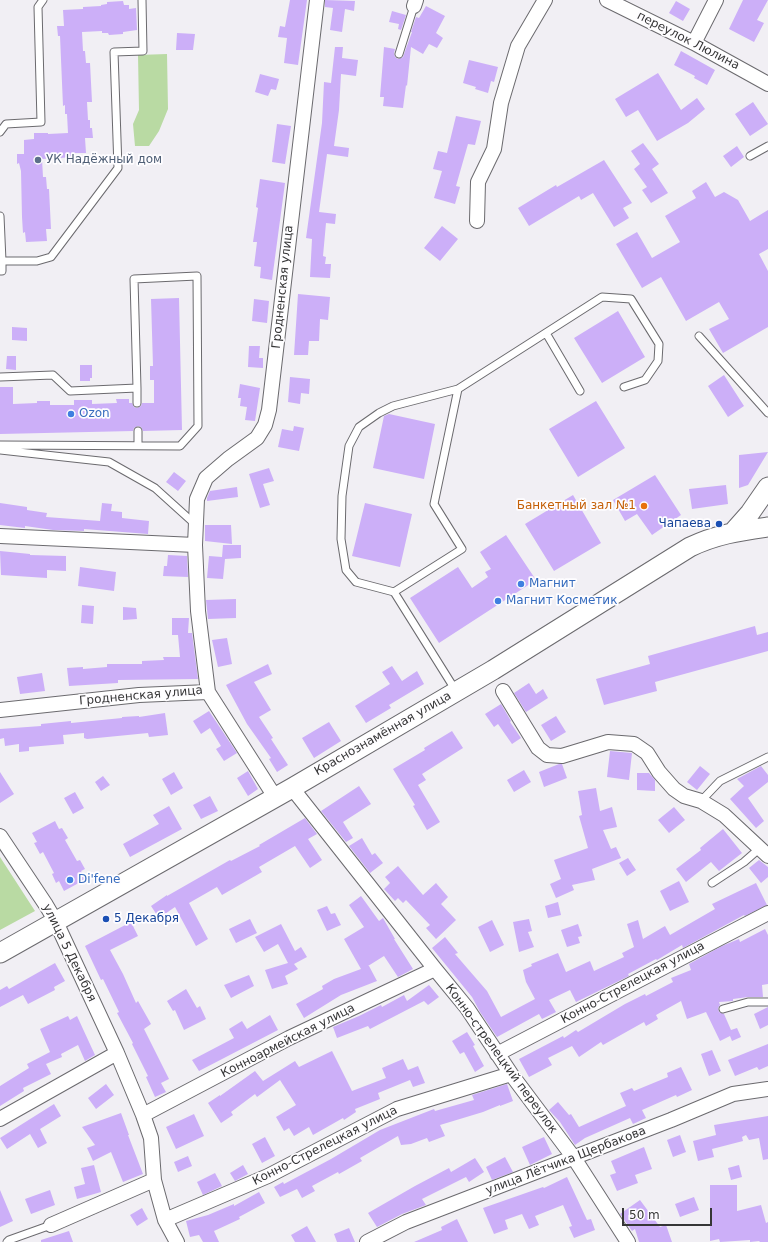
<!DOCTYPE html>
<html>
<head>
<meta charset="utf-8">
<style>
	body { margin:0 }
	#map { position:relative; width:768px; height:1242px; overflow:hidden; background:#f1eff4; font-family:"DejaVu Sans",sans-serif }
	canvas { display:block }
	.scale { position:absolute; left:622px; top:1208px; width:90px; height:18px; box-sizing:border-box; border:2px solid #363637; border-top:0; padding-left:5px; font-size:12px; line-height:14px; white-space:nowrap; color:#363637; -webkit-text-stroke:3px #fefdff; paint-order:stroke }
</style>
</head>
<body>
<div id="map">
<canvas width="768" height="1242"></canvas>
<div class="scale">50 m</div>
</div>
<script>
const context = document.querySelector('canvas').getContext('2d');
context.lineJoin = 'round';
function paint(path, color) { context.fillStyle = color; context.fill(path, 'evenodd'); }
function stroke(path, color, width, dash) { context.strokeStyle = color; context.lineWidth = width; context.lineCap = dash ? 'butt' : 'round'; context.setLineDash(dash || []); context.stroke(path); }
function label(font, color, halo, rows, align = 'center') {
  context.font = font + ' "DejaVu Sans",sans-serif'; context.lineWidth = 3.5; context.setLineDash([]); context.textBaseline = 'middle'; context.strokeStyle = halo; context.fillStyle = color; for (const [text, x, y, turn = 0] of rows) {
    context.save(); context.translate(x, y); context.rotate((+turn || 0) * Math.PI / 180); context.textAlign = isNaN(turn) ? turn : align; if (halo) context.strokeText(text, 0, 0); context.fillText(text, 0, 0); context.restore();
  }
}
paint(new Path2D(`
	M167 54 168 109 159 131 149 146H135L133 124 139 110 138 55Z
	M0 857 35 911 0 930Z`), '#b9daa3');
paint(new Path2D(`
	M290 0H307L298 65 284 63 287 38 278 37 280 26 285 27Z
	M325 0 355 1 354 11 345 9 342 32 330 30 333 8 325 7Z
	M743 0H768L757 20 764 23 754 42 729 29Z
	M123 1 124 5H129V9L136 8 137 30 123 32V34L109 35 108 33H102V31L82 32 83 51H85L86 63H90L92 102H87L88 120H90V128H92L93 138H85L86 153H75V157L42 159 43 177H46L47 189H49L51 229H46L47 241 26 242 25 232 23 233 22 217 21 171 19 163 17 164V154H24V140L34 139V133H48V134L68 133 67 114H65V105L63 106 60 36H58L57 26H64L63 10 83 9V7L101 6V5L107 4V2Z
	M676 1 690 9 683 21 669 13Z
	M426 6 445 16 436 33 443 38 437 48 429 44 423 54 411 47 407 86 406 85 403 108 383 106 384 97H380L384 47 395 49 394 53 395 57 398 59 403 57 412 32H411L416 17 419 18Z
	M392 11 406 15 401 30 398 29 399 24 389 22Z
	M177 33 195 34 193 50H176Z
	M335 47H343L342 58 358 60 356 76 341 74 339 110 334 146 349 148 348 157 327 154 319 212 336 214 335 224 326 223 323 256 326 257 325 264H331L330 278 310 277 312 239 306 238 322 123 324 82 331 83Z
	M681 51 715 70 707 85 694 78 695 76 674 65Z
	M469 60 498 67 494 82 491 81 488 93 475 89 476 87 463 83Z
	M658 73 681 110 697 98 705 109 688 123 657 141 638 110 626 117 615 99Z
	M260 74 279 79 276 90 271 89 268 96 255 92Z
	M753 102 768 124 750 136 735 114Z
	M456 116 481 121 475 145 468 144 456 186 460 187 455 204 434 198 442 171 433 169 438 151 447 153Z
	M277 124 291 126 285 164 272 162Z
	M643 143 659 164 652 169 668 193 651 203 642 190 647 187 634 169 640 164 631 151Z
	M737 146 744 157 731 167 723 156Z
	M604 160 632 203 623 208 629 218 614 227 593 193 581 200 579 196 529 226 518 208 556 185 557 187Z
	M260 179 285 183 272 280 260 278 261 267 254 266 257 242H253L258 208 256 207Z
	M706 182 715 197 724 192 738 200 750 221 768 210V249L759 254 768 271V327L723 353 709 329 729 319 719 302 686 321 661 277 642 288 616 244 637 232 652 258 680 242 665 216 696 198 692 191Z
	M442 226 458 239 440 261 424 248Z
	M298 294 330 297 328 320 320 319 319 341H309L308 355H294Z
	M179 298 182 430 143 431 141 427 138 426 134 428 133 431 0 434V387H13V404L37 403V401H50V405H74V400H92V404L117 403 116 399H129V403H132L134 407 137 408 141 406 142 403H154V380H150V366H153L151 299Z
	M254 299 269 301 267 323 252 321Z
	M618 311 645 357 602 383 574 338Z
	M12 327 27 328V341L12 340Z
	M249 346H260L259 358H263V368L248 367Z
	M7 356H16V370L6 369Z
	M80 365H92V378H90V381H80Z
	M724 375 744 406 728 417 708 386Z
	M290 377 310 379 309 394 301 393 300 404 288 402Z
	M240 384 260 388 255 421 245 420 247 407 240 406 241 398H238Z
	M596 401 625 448 578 477 549 429Z
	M389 414 435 424 424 479 373 468 384 416Z
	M294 426 304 428 299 451 278 447 282 429 293 431Z
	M768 452 748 485 739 488V455Z
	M269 468 274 481 263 484 270 505 260 508 249 474Z
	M174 472 186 481 178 491 166 482Z
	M655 475 681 515 652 535 637 514 625 521 613 500Z
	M726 485 728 504 692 509 689 489Z
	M237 487 238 497 207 501V498L210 491Z
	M573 495 601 543 554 571 525 524Z
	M0 503 27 507V510L47 513 46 517 100 521 102 503 112 504 111 511 122 512V518L149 521 148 534 84 529V531L53 530 25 526V528L0 525Z
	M365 503 412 514 400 567 352 556Z
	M205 525H231L232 544 205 541Z
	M506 535 536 580 439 643 410 598 458 567 472 588 488 577 485 572 491 569 480 552Z
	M223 545H241V558L225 559 223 579 207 578 209 556 222 557Z
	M0 551 30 554V555L66 556V571L47 570V578L1 575Z
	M168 555 187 556 188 577 163 576 164 566H167Z
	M80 567 116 572 114 591 78 586Z
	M236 599V618L208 619 206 600Z
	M82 605 94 606 93 624 81 623Z
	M123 607 136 608 137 619 123 620Z
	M172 618H189L188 633H192L198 679 118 680V683L69 686 67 668 83 667V669L107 667V664H142V661L164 660 163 657H180L178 635H172Z
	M755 626 757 635 768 632V651L655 682 657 691 604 705 596 679 650 664 648 656Z
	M227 638 232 664 218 667 212 640Z
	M268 664 272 674 254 682 271 710 259 717 273 738 271 739 288 765 277 772 269 759 271 758 247 724 226 685Z
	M392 666 402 681 417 671 424 684 389 705 391 708 366 723 355 706 390 684 382 672Z
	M42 673 45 691 20 694 17 677Z
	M529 683 536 694 543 689 548 698 526 712 514 693Z
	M501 704 511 721 510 722 521 738 512 744 498 724 494 727 485 714Z
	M209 711 237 753 224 761 216 749 221 746 210 728 201 734 193 721Z
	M165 713 168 735 149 737 148 733 87 739 84 738V733L63 735 64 744 29 747V751L19 752V744L5 746 4 738 0 739V729L41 726V724L71 721V723L122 718V717L139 716V717Z
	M556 716 566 732 551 741 541 725Z
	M329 722 341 741 314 758 302 738Z
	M452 731 463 748 422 774 426 780 418 785 440 822 427 830 413 806 415 805 393 769 425 750 424 748Z
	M610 751 632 753 629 780 607 777Z
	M559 764H562L567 778 544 787 539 772Z
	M700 766 710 774 697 790 687 782Z
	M761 766 768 775V782L748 798 764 821 756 828 730 799 744 786 737 779Z
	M524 770 531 782 514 792 507 780Z
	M248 771 258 789 248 796 237 778Z
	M0 772 14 794 0 803Z
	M174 772 183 788 171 795 162 779Z
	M637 773H649L655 780V791L637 790Z
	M103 776 110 785 101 791 95 782Z
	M359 786 371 804 343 822 353 838 346 842 321 811Z
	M596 788 600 811 612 807 617 827 603 830 611 849 616 847 621 858 592 869 595 880 572 885 574 890 556 898 550 884 561 879 554 860 588 848 579 816 582 815 578 791Z
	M75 792 84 808 73 814 64 798Z
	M210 796 218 811 201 819 193 805Z
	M169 806 182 829 130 857 123 844 159 824 153 815Z
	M674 807 685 820 669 833 658 820Z
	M305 818 317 834 308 839 322 860 310 868 295 846 259 867 262 872 222 895 217 887 189 903 208 939 196 946 175 907 159 918 151 906 167 895V896L230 860 231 861 260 846 259 845Z
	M55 821 59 829 62 828 68 838 65 840 77 861 80 860 85 869 81 871 86 879 64 891 59 881 56 883 52 874 54 873 43 852 40 854 34 843 37 842 32 833Z
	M723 829 742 853 719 871 711 862 686 882 676 869 701 850 700 848Z
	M362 838 372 855 375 853 383 863 370 873 349 846Z
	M628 858 636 870 627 876 619 863Z
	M759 860 768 867V877L761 883 749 868Z
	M398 866 423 895 436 883 448 897 441 904 456 920 436 939 426 928 430 925 406 900 403 903 398 898 395 901 384 889 390 883 385 877Z
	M679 881 689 902 670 911 660 891Z
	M756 883 767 905 745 916 744 915 683 948 682 945 657 960 656 959 628 974 629 976 576 1002 570 990 549 1000 556 1012 542 1019 539 1014 497 1037 480 1012 472 997 432 948 445 937 458 953 455 954 487 991 501 1017 535 999 526 982 523 970 532 966 531 964 558 953 566 972 590 961 594 971 624 957 622 953 634 947 627 924 638 920 643 939 665 926 670 935 715 909 712 904Z
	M361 896 379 921 383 918 395 939H394L413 969 398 977 384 956 368 966H369L377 981 341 995 304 1018 296 1004 323 989 322 986 334 979 361 969 344 939 364 927 349 905Z
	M558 902 561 915 548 918 545 906Z
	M327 906 331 914 335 913 341 925 327 931 317 910Z
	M250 919 257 933 236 943 229 929Z
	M529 919 532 931 528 932 534 947 519 952 513 922Z
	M492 920 504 945 490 952 478 927Z
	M131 922 138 936 110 950 123 974 136 1003 138 1001 151 1024 144 1029 169 1079 161 1083 166 1092 155 1097 146 1077 148 1076 132 1044 133 1043 117 1013 119 1012 103 979 101 980 85 946Z
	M281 924 295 951 301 947 307 957 294 964 298 969 285 976 288 984 272 989 265 970 288 963 278 944 264 952 255 937Z
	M578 924 582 936 578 937 580 943 567 947 561 930Z
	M765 929 768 935V984L762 985 763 997H748L733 999V1001L719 1002 720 1005 718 1008 719 1012 724 1014 731 1030 737 1028 741 1037 732 1041 730 1036 720 1041 706 1012 687 1019 681 1001 656 1015 658 1019 646 1026 644 1022 603 1045 601 1042 579 1057 572 1046 548 1058 552 1065 529 1077 519 1059 563 1036 564 1038 576 1030 578 1032 625 1004 645 994 646 996 673 982 671 978 691 970 689 964 722 946 739 939 740 942Z
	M55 963 65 981 54 987 55 990 28 1004 23 995 0 1007V990L7 986 9 989Z
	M249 975 254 986 231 998 224 985Z
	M429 985 439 997 428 1005 424 1001 370 1029 368 1026 337 1038 333 1027 359 1016 381 1005 382 1007 404 995 407 1001Z
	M186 989 197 1008 200 1006 206 1019 184 1030 175 1010 173 1011 167 1001Z
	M768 1007V1025L760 1029 754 1014Z
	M270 1015 278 1030 199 1071 192 1060 234 1038 229 1029 242 1021 247 1029Z
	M68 1016 70 1020 77 1016 95 1055 85 1061 78 1045 61 1054 62 1057 46 1064 51 1074 23 1088 24 1091 0 1106V1086L29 1068 27 1064 50 1052 40 1029Z
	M467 1032 475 1045 473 1046 484 1066 475 1072 464 1052 460 1054 452 1041Z
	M768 1044V1066L759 1070 757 1067 735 1076 728 1060Z
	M712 1050 721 1071 709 1076 701 1054Z
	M332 1051 352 1091 386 1078 382 1068 403 1059 408 1070 418 1066 425 1083 413 1087 410 1080 378 1093 380 1099 355 1109 356 1112 344 1120 343 1118 313 1135 309 1127 294 1136 289 1128 284 1131 276 1117 296 1105 280 1080 257 1097 255 1094 231 1112 233 1115 221 1123 208 1103 220 1095V1096L255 1071 263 1081 295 1061 299 1067Z
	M681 1067 692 1090 677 1097 676 1095 642 1110 646 1118 633 1124 630 1118 585 1138 575 1145 560 1122 549 1110 558 1102 569 1115 571 1114 579 1127 626 1106 620 1093 632 1088 634 1091 668 1077 667 1073Z
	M106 1084 114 1095 96 1109 88 1098Z
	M507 1084 513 1101 500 1106V1105L483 1112 440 1125 445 1136 429 1142 427 1138 411 1144 401 1145 398 1136 360 1158 362 1161 339 1174 338 1172 312 1186 315 1191 302 1198 297 1189 280 1197 274 1187 283 1182 284 1184 331 1159 380 1130 434 1109 435 1111 474 1100 472 1095Z
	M54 1104 61 1116 40 1129 47 1143 38 1148 30 1134 7 1149 0 1138Z
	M121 1113 129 1135H128L143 1174 123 1182 111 1152 93 1161 87 1148 95 1145 82 1127Z
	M194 1114 204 1136 176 1149 166 1127Z
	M768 1116V1159L763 1160 759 1138 749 1140 746 1135 742 1137 743 1141 712 1149 714 1157 698 1161 693 1141 716 1135 714 1125Z
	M680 1135 686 1152 673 1157 667 1140Z
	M265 1137 275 1156 262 1163 252 1144Z
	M544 1137 552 1154 530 1165 522 1147Z
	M644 1147 652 1169 635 1175 638 1183 617 1191 610 1175 616 1173 611 1161Z
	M188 1156 192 1166 178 1172 174 1162Z
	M505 1157 513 1172 492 1180 486 1167Z
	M475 1158 484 1172 469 1182 466 1177 422 1199 426 1205 402 1214 377 1227 368 1213 415 1186 449 1168 451 1172Z
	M94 1165 101 1192 77 1199 74 1187 85 1184 81 1168Z
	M243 1165 248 1174 235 1181 230 1173Z
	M739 1165 742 1177 731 1180 728 1168Z
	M215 1173 222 1186 203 1195 197 1182Z
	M567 1177 587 1220 591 1219 595 1230 574 1238 569 1227 572 1226 563 1205 535 1216 539 1225 529 1229 522 1214 505 1220 508 1229 494 1234 483 1208 543 1187 544 1188Z
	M710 1185H737V1211L761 1205 766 1223 768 1222V1242H760L759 1241 750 1242V1240L720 1242 719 1239 710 1241Z
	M0 1190 13 1221 0 1227Z
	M50 1190 55 1205 31 1214 25 1199Z
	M259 1192 265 1203 239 1217 240 1219 214 1231 219 1242H203L199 1235 190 1237 186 1221 208 1215 234 1204V1206Z
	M694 1197 699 1210 680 1217 675 1204Z
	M640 1200 660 1227 666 1225 672 1242H639L635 1229 632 1231 620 1214Z
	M142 1208 148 1219 137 1226 130 1215Z
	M457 1219 468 1242H414L442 1230 441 1227Z
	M307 1226 316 1242H295L291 1235Z
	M349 1228 355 1242H337L334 1234Z
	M69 1231 73 1242H41V1240Z`), '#ccaff8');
const lane = new Path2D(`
	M399 54 414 6
	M0 132 6 124 41 122 38 7 43 0
	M750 156 768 146
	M0 216 2 261H37L51 257 118 168 114 52 143 51 142 0
	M0 271H2V261
	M546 333 580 391
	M699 336 768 413
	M0 377 53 375 70 391 137 388 134 279 197 276 198 426 180 446 0 445
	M137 388V403
	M138 431V446
	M0 450 109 462 155 488 196 525
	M394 592 356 582 346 570 341 539 342 496 349 446 359 427 379 413 393 406 458 389
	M456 691 394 592 462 549 434 504 458 389 602 297 631 299 659 344 658 361 645 380 624 387
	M701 801 720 781 768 757
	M712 883 744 862 760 848
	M723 1009 748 1002H768
	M7 1242 9 1240 51 1225`);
const street = new Path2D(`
	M607 0 694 43 768 84
	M414 6 416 0
	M694 43 716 0
	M477 221 478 182 494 149 501 103 518 46 545 0
	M0 536 195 545
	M503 691 538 748 547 755 562 756 608 742 634 744 647 753 659 772 674 789 684 796 701 801 724 815 768 856
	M208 692 275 797
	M0 710 139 695 208 692 198 611 195 545 197 499 206 478 228 459 257 438 265 425 269 410 317 0
	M292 788 435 969 467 1008 511 1074 574 1158 628 1242
	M0 836 46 905 56 922 117 1053 143 1115 151 1138 154 1180 165 1220 177 1242
	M497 1054 768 913
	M143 1115 289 1038 435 969
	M0 1119 117 1053
	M165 1220 268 1176 397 1109 511 1074
	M51 1225 154 1180
	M367 1242 406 1222 671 1120 733 1094 768 1089`);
const secondary = new Path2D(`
	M734 531 750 513 768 487
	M0 953 292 788 493 670 690 547C717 534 740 531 768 527`);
stroke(lane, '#6b6a6e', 9);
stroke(street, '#6b6a6e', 16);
stroke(secondary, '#6b6a6e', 21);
stroke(lane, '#fff', 7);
stroke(street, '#fff', 14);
stroke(secondary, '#fff', 19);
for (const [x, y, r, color] of [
	[38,160,4,"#5c6f8a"],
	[71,414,4,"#3f7fe0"],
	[644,506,4,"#e8710a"],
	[719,524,4,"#1a4fb4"],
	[521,584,4,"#3f7fe0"],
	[498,601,4,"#3f7fe0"],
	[70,880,4,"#3f7fe0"],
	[106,919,4,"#1a4fb4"]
]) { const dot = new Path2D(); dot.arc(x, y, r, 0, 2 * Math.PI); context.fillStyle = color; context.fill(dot); stroke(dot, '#fefdff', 1.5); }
label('12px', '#363637', '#fefdff', [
	["переулок Люлина",688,41,27],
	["Гродненская улица",283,287,-84],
	["Гродненская улица",141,696,-5],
	["Краснознамённая улица",383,734,-30],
	["улица 5 Декабря",69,953,64],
	["Конно-Стрелецкая улица",633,983,-28],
	["Конноармейская улица",288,1041,-27],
	["Конно-стрелецкий переулок",501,1059,54],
	["Конно-Стрелецкая улица",325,1146,-27],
	["улица Лётчика Щербакова",566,1161,-21]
]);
label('12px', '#4e5e75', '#fefdff', [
	["УК Надёжный дом",46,160]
], 'left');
label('12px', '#366cbe', '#fefdff', [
	["Ozon",79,414],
	["Магнит",529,584],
	["Магнит Косметик",506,601],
	["Di'fene",78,880]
], 'left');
label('12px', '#c56008', '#fefdff', [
	["Банкетный зал №1",636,506]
], 'right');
label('12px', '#164399', '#fefdff', [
	["Чапаева",711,524],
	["5 Декабря",114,919,"left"]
], 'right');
</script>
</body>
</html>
